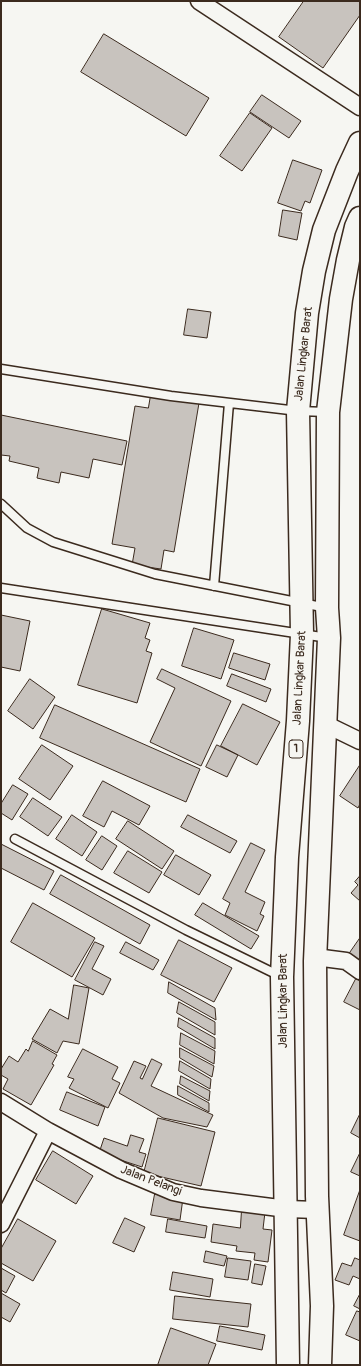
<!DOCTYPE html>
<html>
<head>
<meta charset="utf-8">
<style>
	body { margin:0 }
	#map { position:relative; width:361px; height:1366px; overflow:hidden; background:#f6f6f2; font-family:Pangolin,sans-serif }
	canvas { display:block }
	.frame { position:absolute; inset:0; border:2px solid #3b2a1e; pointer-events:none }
</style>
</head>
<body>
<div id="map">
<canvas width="361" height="1366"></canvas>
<div class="frame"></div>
</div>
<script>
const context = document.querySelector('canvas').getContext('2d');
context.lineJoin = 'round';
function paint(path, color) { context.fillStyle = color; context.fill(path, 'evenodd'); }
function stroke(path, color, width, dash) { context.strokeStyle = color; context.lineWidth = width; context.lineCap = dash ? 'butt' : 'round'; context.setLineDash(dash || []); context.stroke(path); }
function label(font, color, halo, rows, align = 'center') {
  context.font = font + ' Pangolin,sans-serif'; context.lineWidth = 3.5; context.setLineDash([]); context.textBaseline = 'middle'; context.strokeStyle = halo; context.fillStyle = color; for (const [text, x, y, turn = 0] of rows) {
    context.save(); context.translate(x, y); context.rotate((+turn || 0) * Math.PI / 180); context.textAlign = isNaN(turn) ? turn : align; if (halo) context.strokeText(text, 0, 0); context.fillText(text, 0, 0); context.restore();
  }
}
const building = new Path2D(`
	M304 1H360V15L323 68 279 37Z
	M104 34 209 98 186 136 81 72Z
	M262 95 301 121 289 138 250 112Z
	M250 113 272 128 242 171 220 156Z
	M293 160 322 170 310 203 305 201 301 211 278 203Z
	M283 210 302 213 297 240 279 236Z
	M188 309 211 312 207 338 184 335Z
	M151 395 199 403 174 552 164 550 161 569 132 565 135 548 112 544 135 406 148 408Z
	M1 415 127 441 122 465 93 459 89 478 61 472 59 483 37 478 39 468 9 461 10 456 1 455Z
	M102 609 150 623 145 638 150 640 146 651 152 653 137 703 78 685Z
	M1 615 30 621 20 671 1 667Z
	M194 628 234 640 221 679 182 666Z
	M234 653 270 664 265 680 229 668Z
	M162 669 231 701 201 766 150 742 175 688 157 679Z
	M232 674 271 689 266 702 227 686Z
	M30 679 55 697 33 729 8 711Z
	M243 704 280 722 257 765 221 746Z
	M55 705 200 769 186 802 40 738Z
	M42 745 73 766 50 800 19 779Z
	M217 745 238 755 227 777 206 767Z
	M360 765V804L358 808 340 796Z
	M103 781 150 806 139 825 112 811 104 827 83 816Z
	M13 785 28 794 12 820 1 813V804Z
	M33 798 62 817 48 836 20 817Z
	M72 815 97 832 82 856 56 839Z
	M188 815 237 841 230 853 181 827Z
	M128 821 174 851 162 869 116 839Z
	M102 836 117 846 102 870 86 860Z
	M251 843 265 850 245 892 265 902 260 914 264 916 257 931 225 915 230 903 223 899Z
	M1 844 54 871 44 890 1 868Z
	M128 851 162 872 149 893 114 873Z
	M176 855 211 875 199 895 164 875Z
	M61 875 150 925 140 944 50 894Z
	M360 876V901L351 893 358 885 355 882Z
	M33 903 95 938 72 977 11 942Z
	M203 903 259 936 251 949 195 915Z
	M360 938V966L347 957Z
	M179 940 232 968 214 1002 161 975Z
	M95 942 104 946 92 969 111 979 103 995 75 980Z
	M126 942 159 960 153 970 120 953Z
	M356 979 360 981V1010L344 1002Z
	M169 982 215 1008 216 1020 168 993Z
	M74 985 89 988 79 1044 63 1041 57 1053 32 1039 50 1009 68 1019Z
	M179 1002 215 1022V1035L177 1013Z
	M179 1018 215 1038V1049L178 1027Z
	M181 1033 215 1051 214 1064 180 1045Z
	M33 1041 57 1055 52 1064 54 1065 31 1105 3 1089 8 1079 1 1075V1069L9 1056 18 1062 26 1049 28 1051Z
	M180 1048 214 1066 212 1077 180 1058Z
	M83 1049 118 1067 112 1079 120 1083 108 1108 69 1088 74 1079 68 1077Z
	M152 1059 162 1064 151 1086 213 1115 207 1127 163 1118 119 1093 134 1061 146 1066 140 1078 142 1079Z
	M180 1061 211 1079 210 1089 179 1071Z
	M181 1076 210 1091 209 1101 180 1084Z
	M178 1086 209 1103V1112L178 1095Z
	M67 1092 105 1107 98 1126 60 1110Z
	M360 1114V1138L351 1133Z
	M158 1118 215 1132 201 1186 144 1173Z
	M131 1135 144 1139 139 1152 146 1154 142 1167 99 1153 104 1138 127 1146Z
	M53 1151 93 1176 76 1204 36 1180Z
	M360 1153V1176L351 1172Z
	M360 1190V1241L344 1235Z
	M155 1194 183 1198 180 1220 151 1215Z
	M242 1209 265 1212 263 1229 272 1230 268 1262 254 1260 255 1253 236 1251 237 1246 211 1242 213 1224 240 1228Z
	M125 1218 145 1227 134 1252 113 1243Z
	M18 1219 56 1241 33 1281 1 1263V1249Z
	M168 1219 207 1226 205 1238 166 1232Z
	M206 1251 227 1256 224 1266 204 1262Z
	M228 1258 251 1261 248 1280 225 1277Z
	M355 1258 360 1260V1279L353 1276 349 1285 335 1280 342 1263 351 1266Z
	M255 1264 266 1266 262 1285 252 1283Z
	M1 1268 15 1276 6 1293 1 1290Z
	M173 1272 213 1279 210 1297 170 1290Z
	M1 1293 20 1304 10 1322 1 1317Z
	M360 1294V1309L354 1306Z
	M175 1296 251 1304 248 1327 173 1319Z
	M357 1311 360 1312V1341L346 1335Z
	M220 1326 265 1335 262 1350 217 1341Z
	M171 1328 216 1344 208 1365H158Z`);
paint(building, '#c8c3be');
stroke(building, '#3b2a1e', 1);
const lane = new Path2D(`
	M1 369 171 396 298 411 327 412
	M1 504 27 528 53 542 155 574 327 608
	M214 586 229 403
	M1 588 328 638
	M15 839 186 930 280 976`);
const street = new Path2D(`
	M199 1 360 107
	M325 724 360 741
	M315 957 346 961 360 971
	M1 1102 48 1131 121 1170 173 1192 201 1198 287 1209 317 1210
	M1 1224 48 1131`);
const highway = new Path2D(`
	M288 1365 282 977 287 857 298 721 302 634 298 411 307 313 314 271 324 230 347 171 360 143
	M320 1365 322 1306 317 1196 315 961 329 638 327 608 328 412 341 299 348 260 356 227 360 218`);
stroke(lane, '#3b2a1e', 11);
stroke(street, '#3b2a1e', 19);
stroke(highway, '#3b2a1e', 25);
stroke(lane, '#f6f6f2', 8);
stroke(street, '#f6f6f2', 16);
stroke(highway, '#f6f6f2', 22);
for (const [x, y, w] of [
	[296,749,14]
]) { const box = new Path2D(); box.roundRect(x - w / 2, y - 9, w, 18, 3); context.fillStyle = '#f6f6f2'; context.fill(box); stroke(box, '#3b2a1e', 1); }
label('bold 11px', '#3b2a1e', null, [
	["1",296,749]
]);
label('12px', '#3b2a1e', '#f6f6f2', [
	["Jalan Lingkar Barat",304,354,-84],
	["Jalan Lingkar Barat",300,678,-87],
	["Jalan Lingkar Barat",284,1001,-90],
	["Jalan Pelangi",151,1181,21]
]);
</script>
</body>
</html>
